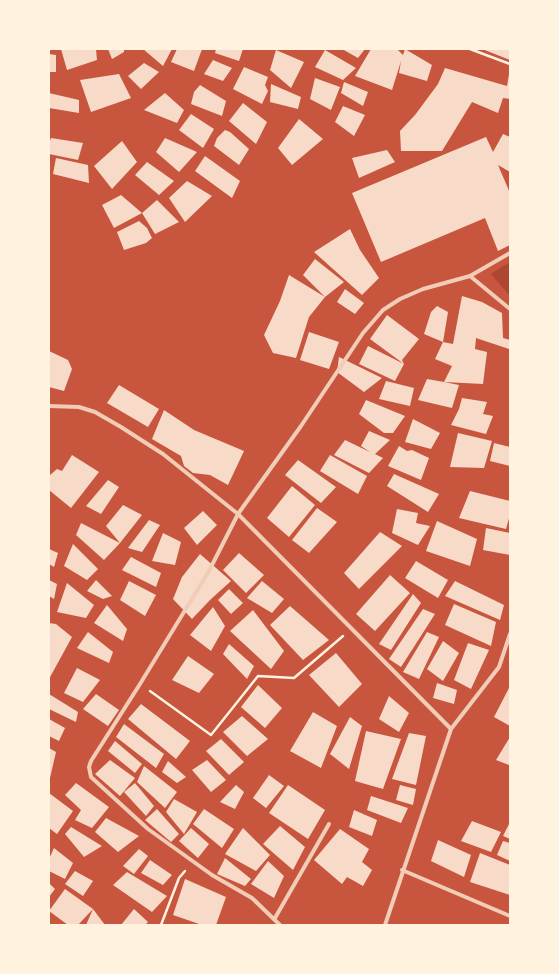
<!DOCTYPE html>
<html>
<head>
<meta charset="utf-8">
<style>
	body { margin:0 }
	#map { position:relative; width:559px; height:974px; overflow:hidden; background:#c8553d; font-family:"Archivo Narrow",sans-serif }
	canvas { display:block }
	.frame { position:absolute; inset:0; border:50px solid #fff3e0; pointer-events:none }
</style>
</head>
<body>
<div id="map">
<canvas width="559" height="974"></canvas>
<div class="frame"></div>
</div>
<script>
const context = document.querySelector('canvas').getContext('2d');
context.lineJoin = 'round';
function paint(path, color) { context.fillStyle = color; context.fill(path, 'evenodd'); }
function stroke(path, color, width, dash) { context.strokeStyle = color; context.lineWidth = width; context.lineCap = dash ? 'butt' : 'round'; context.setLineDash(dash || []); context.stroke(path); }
paint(new Path2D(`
	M510 262V296L491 274Z`), '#ae4732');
paint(new Path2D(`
	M61 49H96L97 60 67 70Z
	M108 49H124V52L112 59Z
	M143 49H172L163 66Z
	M177 49H202L194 71 171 62Z
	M216 49H243L239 61 215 53Z
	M342 49H365L358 58Z
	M371 49H397L403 55 405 49 432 65 427 81 399 73 401 61 392 90 355 76Z
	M482 49H510V60Z
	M276 50 304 62 291 88 270 70Z
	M325 50 356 68 343 80 315 67Z
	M49 54 56 55V72H49Z
	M213 60 232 68 223 81 204 74Z
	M144 63 159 72 141 89 128 76Z
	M244 67 268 77 265 85 268 91 262 104 233 89Z
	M445 68 507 86 509 74H510V99L503 98 498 113 472 102 442 151H401L400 131 415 115 438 84Z
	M119 74 131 98 91 112 80 80Z
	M315 78 340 87 331 110 310 99Z
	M344 82 368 92 363 106 341 93Z
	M271 84 301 97 298 109 270 102Z
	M200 85 226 101 222 116 191 104 194 92Z
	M49 93 79 100V113L49 108Z
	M165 93 184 110 177 123 144 110Z
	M243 103 267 122 256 144 229 121Z
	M343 106 365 115 354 136 335 122Z
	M191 114 214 129 203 148 179 130Z
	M299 119 323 139 292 165 278 148Z
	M225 130 230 132 249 149 239 165 214 146 217 138Z
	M503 134 510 137V172L498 165 510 193V245L498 251 485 218 381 262 352 193 486 137 493 152Z
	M51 138 83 143 78 160 49 154V144Z
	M165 138 197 152 179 172 156 152Z
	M122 141 137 162 112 189 94 166Z
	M387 150 395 162 359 178 352 158Z
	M205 156 240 181 232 198 195 171Z
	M56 158 88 165 89 183 53 174Z
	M147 162 174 181 159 195 135 175Z
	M187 181 212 196 185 222 169 198Z
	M121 195 142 213 114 228 102 205Z
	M157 200 179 222 155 234 142 213Z
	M139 221 147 228 152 238 146 243 124 250 117 232Z
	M350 229 360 250 379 278 362 295 314 252Z
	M315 259 344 282 325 297 309 317 296 358 273 353 264 335 280 301 289 275 325 297 303 275Z
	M345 289 364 303 355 314 337 302Z
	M462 296 482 302 502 313 503 338 510 340V347L509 349 476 338 475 349 487 352 483 384 444 382 459 385 452 408 418 400 427 379 444 382 452 366 435 359 443 342 453 344Z
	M437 306 448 312 443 342 424 334 431 312Z
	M387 315 419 339 402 360 404 364 370 339Z
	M309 332 339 342 329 369 300 360Z
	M368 346 404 364 395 381 359 364Z
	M49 351 68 360 72 369 64 391 49 387Z
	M339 357 382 378 364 392 337 372Z
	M386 381 414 388 410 406 379 399Z
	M119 385 159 409 148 427 107 403Z
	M462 398 487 402 483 414 493 416 486 434 451 425 459 409Z
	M366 400 405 416 393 433H384L359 414Z
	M164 410 194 430 244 451 228 485 210 475 193 473 184 466 181 456 152 439Z
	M413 419 440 433 431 449 405 442Z
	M369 431 390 440 375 454 383 458 369 473 334 455 345 440 370 452 361 446Z
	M458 433 492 441 484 468 450 467Z
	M494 443 510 447V466L490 461Z
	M399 446 407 451 412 450 429 458 421 480 388 466Z
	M72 455 99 472 71 508 49 490V476L57 469 62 471Z
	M330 455 367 476 358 494 320 471Z
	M298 460 336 487 321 503 285 475Z
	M394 474 439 494 428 512 387 486Z
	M108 480 119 487 101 514 86 506Z
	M292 486 315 505 289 537 267 518Z
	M470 491 510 501V515L506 529 459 518Z
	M123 505 142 515 120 543 106 526Z
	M317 508 337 522 309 553 292 540Z
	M397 509 418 513 416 523 430 526 418 545 392 533Z
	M203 511 217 525 197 545 184 528Z
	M149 520 160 525 142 552 128 548Z
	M437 521 477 539 470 566 426 551Z
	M81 523 120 543 104 560 76 535Z
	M486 528 510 533V555L483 550Z
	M380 532 402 546 359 589 344 573Z
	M163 533 181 542 175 565 152 561Z
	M73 544 98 569 87 580 64 566Z
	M49 549 58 553 54 567 49 564Z
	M239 553 264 575 246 593 223 570Z
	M200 554 231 581 210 600 192 619 173 599 182 577Z
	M131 557 161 573 156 587 122 570Z
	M416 561 448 580 438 598 405 578Z
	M390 575 410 593 375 631 356 614Z
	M49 580 57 584 54 599 49 596Z
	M96 580 112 596 103 599 87 591Z
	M129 581 156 595 145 616 120 600Z
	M262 581 284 599 272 613 247 598Z
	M455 581 504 605 500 620 445 596Z
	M67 583 94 605 86 618 57 612Z
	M229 589 243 603 231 614 218 600Z
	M413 594 421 603 391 650 379 644Z
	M454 604 496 622 491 646 445 625Z
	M107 605 127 629 123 641 94 623Z
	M290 606 329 640 303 660 270 625Z
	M213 607 225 626 211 651 190 635Z
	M423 609 435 614 401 667 389 659Z
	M253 610 284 651 271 669 230 631Z
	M49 623 56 624 72 637 49 679Z
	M88 632 113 652 109 663 77 648Z
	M427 632 439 637 419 679 403 672Z
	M443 641 459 653 443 681 427 669Z
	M468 643 489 650 471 689 454 680Z
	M229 644 254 666 247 679 223 654Z
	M336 653 362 684 339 707 309 675Z
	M188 656 214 674 199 693 172 680Z
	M77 668 100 680 83 702 64 693Z
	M437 683 457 690 454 704 433 698Z
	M258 685 282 708 265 728 241 707Z
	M509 688 510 689V726L494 717Z
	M49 694 78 712 76 722 49 709Z
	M96 694 119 710 108 726 83 709Z
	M389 696 409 713 399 732 379 719Z
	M141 704 190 741 176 759 128 719Z
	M313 712 337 726 321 768 290 751Z
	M242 716 268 739 247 756 223 732Z
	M350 717 362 726 349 769 330 754Z
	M49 719 65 728 59 741 49 736Z
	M124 724 164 754 156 768 116 737Z
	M366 731 401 739 383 789 355 781Z
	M409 733 426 736 416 785 392 779Z
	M510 737V763L509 765 496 760Z
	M221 739 244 762 229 775 206 751Z
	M115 741 142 764 135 773 108 751Z
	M49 748 56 752 50 778H49Z
	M110 760 135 778 120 796 95 774Z
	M207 760 226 780 211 792 192 770Z
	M168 761 186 777 177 783 162 772Z
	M144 766 177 792 165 808 137 782Z
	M269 775 284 786 266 808 253 798Z
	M76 783 109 807 92 828 75 820 81 810 65 795Z
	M135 783 154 806 146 816 124 792Z
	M236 785 244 792 235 809 220 802Z
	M288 785 325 810 308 839 269 813Z
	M400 785 416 789 413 805 396 800Z
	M49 793 73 811 57 834 49 828Z
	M371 796 408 808 401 823 367 810Z
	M174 799 197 812 184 834 166 812Z
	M157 809 179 834 171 842 145 820Z
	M204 809 234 829 222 848 193 824Z
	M354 810 377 820 372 836 349 827Z
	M106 818 139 836 118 852 95 832Z
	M472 821 501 832 491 852 461 841Z
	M510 822V839L503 836Z
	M280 826 305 847 293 870 263 844Z
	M71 827 102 846 84 857 65 834Z
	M191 828 209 844 198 858 179 841Z
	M243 828 270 855 256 871 225 854Z
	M340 829 369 849 362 862 372 870 363 886 347 877 342 884 314 860Z
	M438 840 471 855 464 877 431 861Z
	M503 841 510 843V861L497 855Z
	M54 848 73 863 65 879 49 871V859Z
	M139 849 148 856 134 874 123 866Z
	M480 853 510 865V895L470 882Z
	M225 858 251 879 245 886 217 874Z
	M150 860 172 875 163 885 141 873Z
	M268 861 284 876 274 898 251 884Z
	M75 871 93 881 83 896 65 884Z
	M127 872 167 896 152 912 113 885Z
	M185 879 226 897 216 925H202L173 915Z
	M49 883 55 889 49 897Z
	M65 889 93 909 105 925H86L93 909 78 925H68L49 911Z
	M134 909 148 922 145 925H121Z`), '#f7dbc8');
stroke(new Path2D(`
	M470 49 510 64
	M150 691 211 735 258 676 294 678 343 636
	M161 925 179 878 185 871`), '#fff3e0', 2.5);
stroke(new Path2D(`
	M470 276 510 309
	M49 406 79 407 95 412 121 427 163 454 238 514 451 729
	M402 870 510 916
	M275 918 329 824
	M280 925 252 898 212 875 148 829 91 777 89 767 91 761 140 684 209 571 238 514 301 426 363 333 383 310 400 299 423 289 470 276 510 253
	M385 925 451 729 499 667 510 634`), '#f1ccb7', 4);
</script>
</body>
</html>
